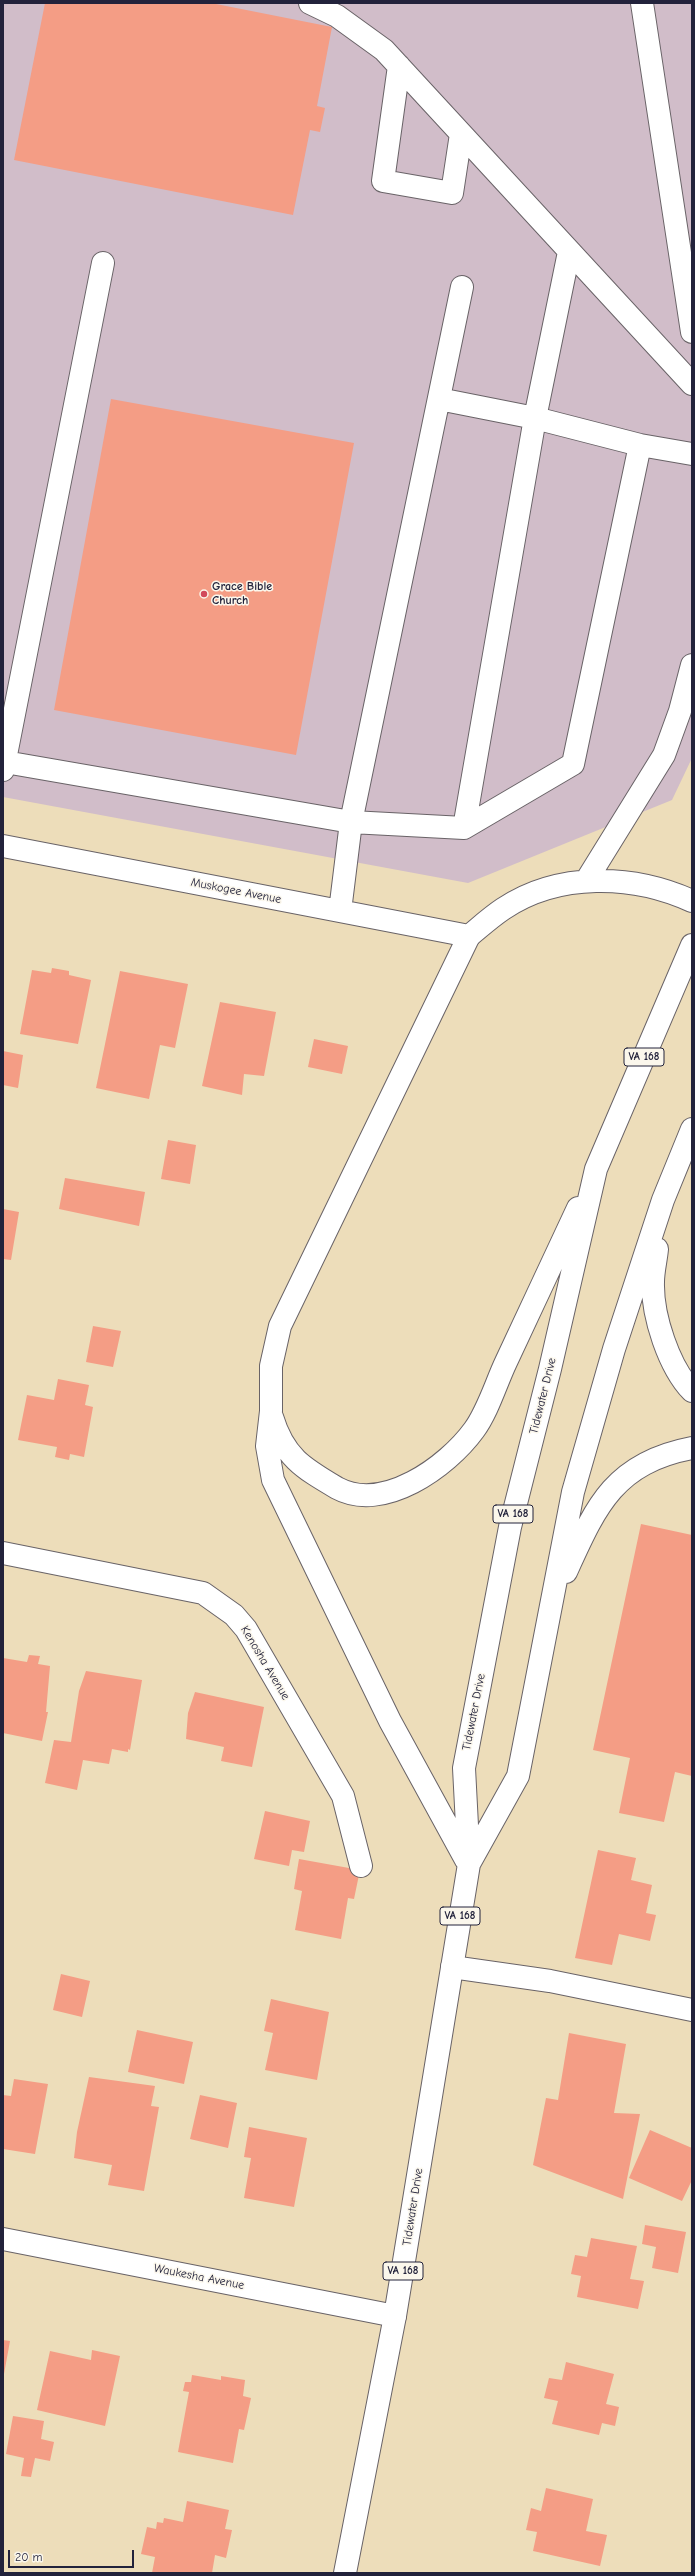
<!DOCTYPE html>
<html>
<head>
<meta charset="utf-8">
<style>
	body { margin:0 }
	#map { position:relative; width:695px; height:2576px; overflow:hidden; background:#edddba; font-family:"Comic Neue",sans-serif }
	canvas { display:block }
	.frame { position:absolute; inset:0; border:4px solid #22223b; pointer-events:none }
	.scale { position:absolute; left:8px; top:2550px; width:126px; height:18px; box-sizing:border-box; border:2px solid #22223b; border-top:0; padding-left:5px; font-size:12px; line-height:14px; white-space:nowrap; color:#22223b; -webkit-text-stroke:3px #fbf7ec; paint-order:stroke }
</style>
</head>
<body>
<div id="map">
<canvas width="695" height="2576"></canvas>
<div class="frame"></div>
<div class="scale">20 m</div>
</div>
<script>
const context = document.querySelector('canvas').getContext('2d');
context.lineJoin = 'round';
function paint(path, color) { context.fillStyle = color; context.fill(path, 'evenodd'); }
function stroke(path, color, width, dash) { context.strokeStyle = color; context.lineWidth = width; context.lineCap = dash ? 'butt' : 'round'; context.setLineDash(dash || []); context.stroke(path); }
function label(font, color, halo, rows, align = 'center') {
  context.font = font + ' "Comic Neue",sans-serif'; context.lineWidth = 3; context.setLineDash([]); context.textBaseline = 'middle'; context.strokeStyle = halo; context.fillStyle = color; for (const [text, x, y, turn = 0] of rows) {
    context.save(); context.translate(x, y); context.rotate((+turn || 0) * Math.PI / 180); context.textAlign = isNaN(turn) ? turn : align; if (halo) context.strokeText(text, 0, 0); context.fillText(text, 0, 0); context.restore();
  }
}
paint(new Path2D(`
	M3 3H692V758L672 800 468 883 3 797Z`), '#d1bdc9');
paint(new Path2D(`
	M45 3H211L332 27 317 106 325 108 320 132 310 130 293 215 14 160Z
	M111 399 354 443 296 755 54 710Z
	M52 968 69 971V975L91 980 78 1044 20 1034 32 970 51 973Z
	M120 971 188 984 175 1048 160 1045 149 1099 96 1088Z
	M220 1002 276 1012 264 1076 244 1074 242 1095 202 1086Z
	M314 1039 348 1046 342 1074 308 1067Z
	M3 1051 23 1055 18 1088 3 1085Z
	M168 1140 196 1145 190 1184 161 1179Z
	M65 1178 145 1192 139 1226 59 1209Z
	M3 1209 19 1212 11 1260 3 1259Z
	M93 1326 121 1331 113 1367 86 1362Z
	M58 1379 89 1385 85 1405 93 1407 84 1457 70 1454 69 1460 55 1457 57 1447 18 1440 27 1395 54 1400Z
	M641 1524 692 1535V1776L675 1772 664 1822 619 1813 630 1758 593 1750Z
	M29 1655 40 1656 38 1664 50 1666 46 1712H48L42 1741 3 1733V1658L27 1662Z
	M86 1671 142 1680 130 1750 128 1749V1752L112 1749 109 1764 83 1760 77 1790 45 1783 54 1740 71 1742 79 1691Z
	M195 1692 264 1707 252 1767 221 1761 224 1747 186 1739 188 1713Z
	M265 1811 310 1821 304 1852 292 1850 289 1866 254 1859Z
	M598 1850 636 1858 631 1880 652 1885 646 1913 656 1915 650 1941 619 1934 612 1965 575 1958Z
	M299 1859 360 1870 354 1899 348 1898 341 1939 295 1930 302 1891 294 1889Z
	M61 1974 90 1981 82 2017 53 2010Z
	M271 1999 329 2012 317 2080 265 2070 273 2033 264 2031Z
	M137 2030 193 2042 184 2084 128 2072Z
	M569 2033 626 2044 614 2113 640 2114 623 2199 533 2165 546 2098 558 2100Z
	M89 2077 155 2086 151 2106 159 2107 144 2191 108 2185 112 2165 74 2158 77 2132Z
	M14 2079 48 2084 35 2154 3 2149V2095L11 2096Z
	M200 2095 237 2103 228 2148 190 2139Z
	M249 2127 307 2138 294 2207 244 2198 251 2158 244 2157Z
	M650 2130 692 2148V2180L682 2201 629 2178Z
	M645 2225 686 2232 678 2273 652 2268 656 2247 642 2244Z
	M591 2238 637 2246 630 2279 644 2281 638 2309 577 2297 581 2276 571 2274 575 2255 587 2257Z
	M3 2340 10 2341 4 2374H3Z
	M92 2350 120 2356 105 2426 37 2410 50 2351 91 2360Z
	M566 2362 614 2374 606 2404 619 2407 615 2426 602 2423 599 2435 552 2424 558 2401 544 2398 549 2378 562 2380Z
	M192 2375 221 2380V2376L245 2380 243 2396 251 2398 244 2430 239 2429 233 2463 178 2452 189 2392 183 2391 185 2382H191Z
	M13 2416 44 2421 41 2439 54 2442 50 2461 35 2458 31 2477 21 2476 24 2458 6 2454Z
	M546 2488 593 2499 586 2531 607 2535 600 2566 533 2551 537 2532 526 2530 531 2508 541 2511Z
	M187 2501 229 2510 225 2529 232 2530 226 2558 215 2555 212 2573H152L155 2557 141 2554 147 2527 156 2529 157 2522 163 2523 164 2518 183 2522Z`), '#f49d85');
const minor = new Path2D(`
	M310 3 337 16 384 50 692 384
	M642 3 692 332
	M399 66 383 181 452 193 461 134
	M569 252 535 418 640 445 692 454
	M439 399 535 418 464 828
	M5 762 351 822 464 828 573 764 640 445
	M3 770 103 263
	M3 846 469 936C480 927 491 917 503 909 558 872 633 874 692 901
	M586 881 664 755 680 711 692 665
	M340 911 351 822 462 287
	M3 1553 203 1593 234 1615 246 1629 343 1796 361 1866
	M452 1967 550 1981 692 2010
	M3 2239 395 2316`);
const highway = new Path2D(`
	M657 1249C656 1260 653 1271 653 1282 652 1316 669 1367 692 1391
	M272 1417C284 1457 303 1468 337 1488 383 1513 447 1467 474 1430 488 1411 496 1383 506 1362 530 1311 554 1259 578 1208
	M566 1572C596 1506 614 1463 692 1448
	M466 1860 390 1721 273 1480 267 1446 271 1411V1366L280 1326 469 936
	M469 1864 518 1776 573 1492 614 1349 663 1200 692 1129
	M345 2573 395 2316 469 1864 464 1768 510 1527 550 1369 596 1169 692 945`);
stroke(minor, '#696367', 24);
stroke(highway, '#696367', 24);
stroke(minor, '#fff', 22);
stroke(highway, '#fff', 22);
for (const [x, y, r, color] of [
	[204,594,4,"#d1495b"]
]) { const dot = new Path2D(); dot.arc(x, y, r, 0, 2 * Math.PI); context.fillStyle = color; context.fill(dot); stroke(dot, '#fbf7ec', 1.5); }
for (const [x, y, w] of [
	[644,1057,40],
	[513,1514,40],
	[460,1916,40],
	[403,2271,40]
]) { const box = new Path2D(); box.roundRect(x - w / 2, y - 9, w, 18, 3); context.fillStyle = '#fbf7ec'; context.fill(box); stroke(box, '#22223b', 1); }
label('bold 11px', '#22223b', null, [
	["VA 168",644,1057],
	["VA 168",513,1514],
	["VA 168",460,1916],
	["VA 168",403,2271]
]);
label('bold 12px', '#22223b', '#fbf7ec', [
	["Grace Bible",212,587],
	["Church",212,601]
], 'left');
label('12px', '#22223b', '#fbf7ec', [
	["Muskogee Avenue",236,891,11],
	["Tidewater Drive",543,1396,-76],
	["Kenosha Avenue",265,1663,59],
	["Tidewater Drive",474,1712,-79],
	["Tidewater Drive",413,2207,-81],
	["Waukesha Avenue",199,2277,11]
]);
</script>
</body>
</html>
